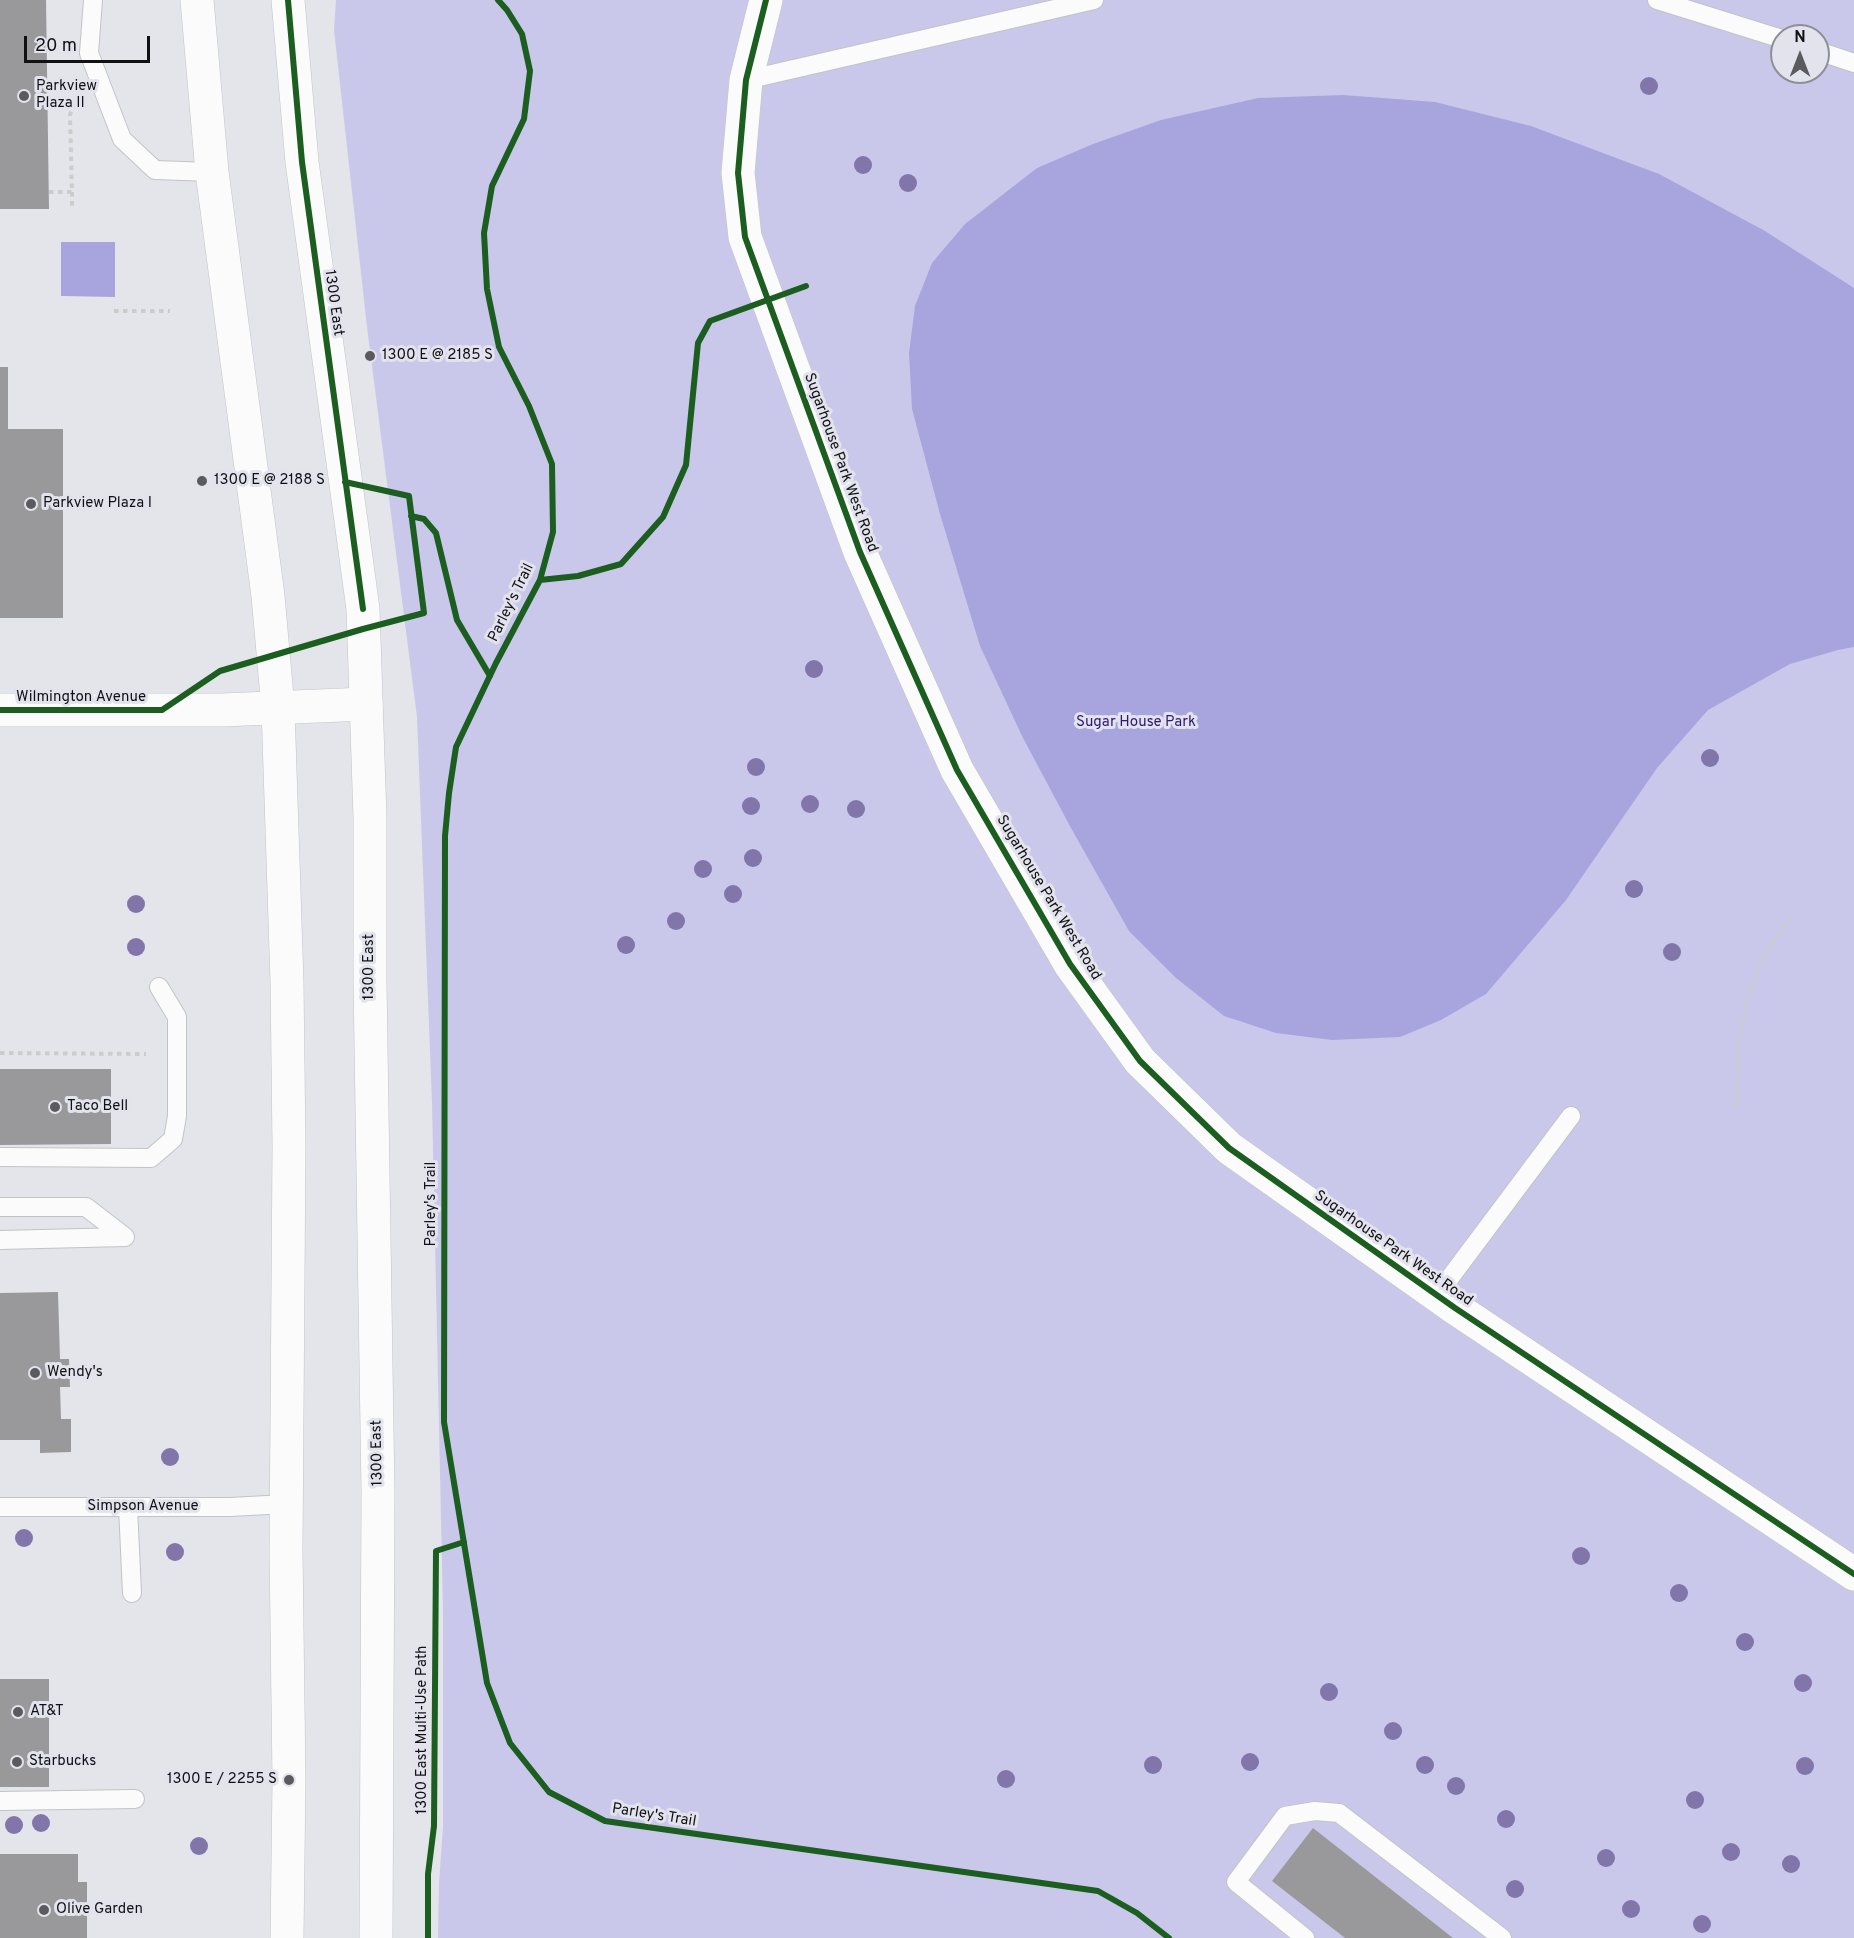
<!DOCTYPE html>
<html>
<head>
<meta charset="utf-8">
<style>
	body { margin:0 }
	#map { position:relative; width:1854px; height:1938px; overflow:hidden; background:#e4e5ea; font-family:Overpass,sans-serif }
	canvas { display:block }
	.north { position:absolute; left:1770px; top:24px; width:60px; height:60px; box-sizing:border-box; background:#e2e3ec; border:2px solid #8e8f96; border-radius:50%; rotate:0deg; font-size:16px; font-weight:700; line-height:24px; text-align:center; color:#111114 }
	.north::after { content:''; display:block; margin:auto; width:21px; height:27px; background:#5b5b5f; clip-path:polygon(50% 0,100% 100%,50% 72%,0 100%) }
	.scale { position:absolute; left:24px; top:36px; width:126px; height:27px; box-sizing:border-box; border:3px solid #111114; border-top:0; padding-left:8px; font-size:18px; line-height:21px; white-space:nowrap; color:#111114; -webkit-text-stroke:4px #e2e3ec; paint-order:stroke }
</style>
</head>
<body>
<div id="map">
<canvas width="1854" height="1938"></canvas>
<div class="north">N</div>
<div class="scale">20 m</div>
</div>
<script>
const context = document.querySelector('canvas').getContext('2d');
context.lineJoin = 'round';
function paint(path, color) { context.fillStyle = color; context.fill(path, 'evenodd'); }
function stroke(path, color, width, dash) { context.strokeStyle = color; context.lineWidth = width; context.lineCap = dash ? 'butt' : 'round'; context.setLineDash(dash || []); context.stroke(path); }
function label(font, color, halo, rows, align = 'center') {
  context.font = font + ' Overpass,sans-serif'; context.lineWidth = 6; context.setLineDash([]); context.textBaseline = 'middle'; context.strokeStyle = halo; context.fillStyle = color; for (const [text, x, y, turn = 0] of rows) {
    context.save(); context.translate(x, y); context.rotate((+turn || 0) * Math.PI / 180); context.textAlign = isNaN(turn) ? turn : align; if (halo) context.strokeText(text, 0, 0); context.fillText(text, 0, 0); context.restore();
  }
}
paint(new Path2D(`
	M336 0H1854V1938H438L439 1883 443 1827V1612L432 1103 417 717 367 327 334 30ZM1782 36H1818V72H1782Z`), '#c9c8eb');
paint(new Path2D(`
	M1343 95 1435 102 1531 126 1659 174 1765 231 1854 288V647L1838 650 1790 664 1708 710 1657 768 1566 900 1486 994 1441 1020 1400 1037 1332 1040 1276 1033 1224 1016 1176 978 1129 931 1071 828 1023 738 980 646 940 514 912 409 909 353 915 306 932 263 965 224 1037 168 1093 144 1161 120 1258 98Z
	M61 242H115V297L61 296Z`), '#a8a5de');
paint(new Path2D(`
	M0 0H46L49 209H0Z
	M0 367H8V429H63V618H0Z
	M0 1069H111V1144L0 1145Z
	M58 1292 60 1359H69L70 1387H60L61 1419H71V1452L40 1453V1440H0V1293Z
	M0 1679H49V1787H0Z
	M1313 1828 1453 1938H1345L1272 1881Z
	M0 1854H78V1882H87V1938H0Z`), '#99999c');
const service = new Path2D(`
	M93 0 89 53 122 139 155 170 212 172
	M1657 0 1782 39
	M1818 51 1854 63
	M746 80 1094 0
	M0 1157 151 1158 173 1139 177 1116V1017L159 987
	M0 1207H86L125 1237
	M0 1240 125 1237
	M1437 1295 1571 1116
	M0 1507H230L286 1504
	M128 1507 132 1593
	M0 1801 135 1799
	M1305 1938 1236 1882 1285 1816 1315 1811 1339 1813 1502 1938`);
const minor = new Path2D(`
	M766 0 746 80 738 173 745 237 860 552 957 770 1070 964 1140 1061 1229 1148 1455 1308 1854 1574
	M0 710H222L366 704`);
const secondary = new Path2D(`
	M197 0 212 172 268 596 278 708 287 982 289 1146 286 1551 289 1780 287 1938
	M288 0 302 162 363 609 370 818V982L378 1492 376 1938`);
stroke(service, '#c2c3c6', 20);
stroke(minor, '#c2c3c6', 34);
stroke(secondary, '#c2c3c6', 34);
stroke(new Path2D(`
	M49 192H72L70 115 74 102
	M72 192V209
	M114 311H170
	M0 1053 146 1054
	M1737 1107V1055L1747 1000 1762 959 1790 917`), '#cbcccc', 4, [4.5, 4.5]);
stroke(service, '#fbfbfc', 18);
stroke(minor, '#fbfbfc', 33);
stroke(secondary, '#fbfbfc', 33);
stroke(new Path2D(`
	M288 0 302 162 363 609
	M498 0 507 10 522 34 530 71 524 119 492 186 484 233 487 289 499 347 529 406 552 464 553 532 540 580 496 663 456 747 449 793 445 836 444 1422 487 1683 510 1743 549 1792 605 1821 1098 1891 1137 1913 1169 1938
	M766 0 746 80 738 173 745 237 860 552 957 770 1070 964 1140 1061 1229 1148 1455 1308 1854 1574
	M411 516 424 519 436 533 457 620 490 676
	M540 580 578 576 621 564 663 517 686 465 698 343 710 321 806 286
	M0 710H162L220 671 363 629 424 613 409 496 345 482
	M428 1938V1874L434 1826 436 1551 464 1542`), '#1b5e20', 6);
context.fillStyle = '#8175aa';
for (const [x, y] of [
	[1649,86],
	[863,165],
	[908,183],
	[814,669],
	[1710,758],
	[756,767],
	[810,804],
	[751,806],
	[856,809],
	[753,858],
	[703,869],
	[1634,889],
	[733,894],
	[136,904],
	[676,921],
	[626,945],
	[136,947],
	[1672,952],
	[170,1457],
	[24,1538],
	[175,1552],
	[1581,1556],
	[1679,1593],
	[1745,1642],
	[1803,1683],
	[1329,1692],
	[1393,1731],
	[1250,1762],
	[1153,1765],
	[1425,1765],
	[1805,1766],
	[1006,1779],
	[1456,1786],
	[1695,1800],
	[1506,1819],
	[41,1823],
	[14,1825],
	[199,1846],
	[1731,1852],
	[1606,1858],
	[1791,1864],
	[1515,1889],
	[1631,1909],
	[1702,1924]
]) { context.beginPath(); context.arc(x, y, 9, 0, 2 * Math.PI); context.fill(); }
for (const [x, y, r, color] of [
	[24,96,6,"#5b5b5f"],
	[370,356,6,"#5b5b5f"],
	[202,481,6,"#5b5b5f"],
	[31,504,6,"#5b5b5f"],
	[55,1107,6,"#5b5b5f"],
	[35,1373,6,"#5b5b5f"],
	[18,1712,6,"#5b5b5f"],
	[17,1762,6,"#5b5b5f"],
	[289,1780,6,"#5b5b5f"],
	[44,1910,6,"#5b5b5f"]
]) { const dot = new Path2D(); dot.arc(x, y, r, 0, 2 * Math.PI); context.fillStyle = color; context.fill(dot); stroke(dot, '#e2e3ec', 2); }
label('15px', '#111114', '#e2e3ec', [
	["Parkview",36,87],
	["Plaza II",36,104],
	["1300 E @ 2185 S",382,356],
	["1300 E @ 2188 S",214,481],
	["Parkview Plaza I",43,504],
	["Taco Bell",67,1107],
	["Wendy's",47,1373],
	["AT&T",30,1712],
	["Starbucks",29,1762],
	["1300 E / 2255 S",277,1780,"right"],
	["Olive Garden",56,1910]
], 'left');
label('15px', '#111114', '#e2e3ec', [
	["1300 East",333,303,82],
	["Sugarhouse Park West Road",840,463,70],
	["Parley's Trail",512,603,-64],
	["Wilmington Avenue",81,698],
	["Sugarhouse Park West Road",1048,898,59],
	["1300 East",370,967,-90],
	["Parley's Trail",432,1204,-90],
	["Sugarhouse Park West Road",1393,1249,35],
	["1300 East",378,1453,-91],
	["Simpson Avenue",143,1507],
	["1300 East Multi-Use Path",423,1730,-90],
	["Parley's Trail",654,1816,9]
]);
label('15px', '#301976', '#e2e3ec', [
	["Sugar House Park",1136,723]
]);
</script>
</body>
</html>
